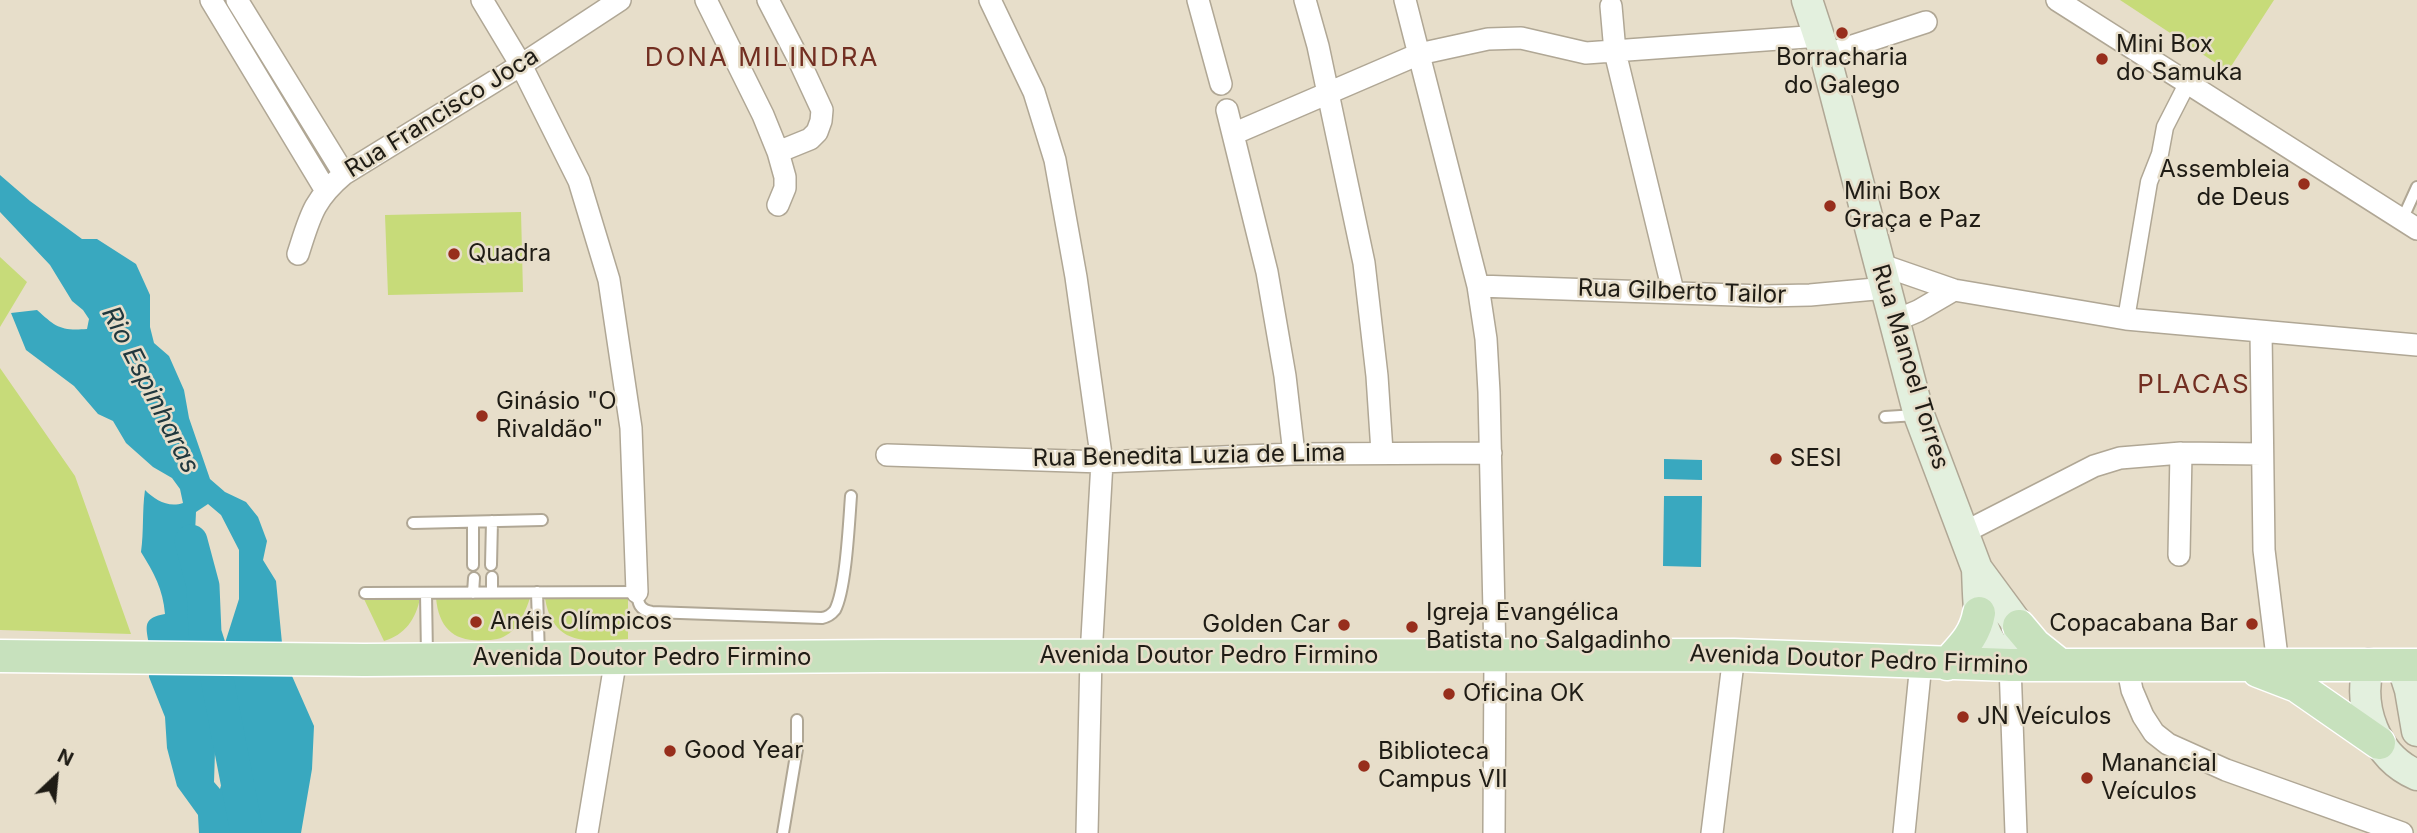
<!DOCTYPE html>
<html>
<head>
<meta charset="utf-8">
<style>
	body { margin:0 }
	#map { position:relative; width:2417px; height:833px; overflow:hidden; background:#e7deca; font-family:Inter,sans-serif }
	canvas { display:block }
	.north { position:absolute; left:21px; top:742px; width:70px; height:70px; -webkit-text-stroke:5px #e7deca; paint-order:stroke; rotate:26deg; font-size:19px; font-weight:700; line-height:28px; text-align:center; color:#1f1c15 }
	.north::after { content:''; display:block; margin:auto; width:24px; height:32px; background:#1f1c15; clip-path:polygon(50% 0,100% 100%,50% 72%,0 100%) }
</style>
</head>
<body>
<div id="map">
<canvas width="2417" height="833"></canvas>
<div class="north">N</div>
</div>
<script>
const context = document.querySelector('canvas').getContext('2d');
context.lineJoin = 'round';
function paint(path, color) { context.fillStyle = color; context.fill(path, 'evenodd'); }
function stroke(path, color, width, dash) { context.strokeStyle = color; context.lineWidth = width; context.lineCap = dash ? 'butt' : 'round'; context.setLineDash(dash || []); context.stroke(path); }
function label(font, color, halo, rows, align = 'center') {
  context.font = font + ' Inter,sans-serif'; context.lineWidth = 5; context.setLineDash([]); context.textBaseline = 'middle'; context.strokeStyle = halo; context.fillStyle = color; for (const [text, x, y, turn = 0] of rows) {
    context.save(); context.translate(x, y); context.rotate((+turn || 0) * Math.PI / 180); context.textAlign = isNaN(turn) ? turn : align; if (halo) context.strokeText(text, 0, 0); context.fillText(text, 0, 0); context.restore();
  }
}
paint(new Path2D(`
	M2120 0H2274L2228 71Z
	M521 212 523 292 388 295 385 215Z
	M0 257 27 282 0 327Z
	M0 368 75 476 131 634 0 630Z
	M628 596V639C589 641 553 648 545 598Z
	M420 598C416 619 405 635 384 641L364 599Z
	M436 598H530C526 610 521 622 512 631 504 638 497 640 487 640 456 643 439 630 436 598Z`), '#c7db79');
paint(new Path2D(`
	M0 175 30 201 82 239H97L136 264 150 295V327L154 343 169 356 184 390 189 418 210 479 225 492 246 502 258 517 267 541 263 560 276 581 282 643H225L239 599V550L221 515 208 504 196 512 195 533 202 565 204 645 149 644C145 624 144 618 165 614 163 589 154 573 141 552 144 531 142 511 145 490 155 500 168 508 183 503L180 489 172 478 153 467 126 443 113 421 98 414 74 386 26 350 11 313 37 310C56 327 60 331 87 329L89 319 83 310 72 301 50 265 0 212Z
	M1664 459 1702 460V480L1664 479Z
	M1664 496H1702L1701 567 1663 566Z
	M149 658 204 659 206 679 212 693 215 751 214 782 220 789C233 748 226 701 221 660H285L314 726 312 769 301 833H199L198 815 177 786 167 748 165 717 149 677Z`), '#39a8bf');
stroke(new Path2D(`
	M191 541 203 586 205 633 213 658 247 833`), '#39a8bf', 33);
const service = new Path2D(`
	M2402 220 2417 187
	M1885 417 1916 415
	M473 522V565
	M413 523 542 520
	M491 565 492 521
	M492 577V592
	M537 592 539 656
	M365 593 637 592C638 603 639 610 652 612L822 618C828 617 831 615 835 610 846 589 849 522 851 496
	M426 593 427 656
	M473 593 474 578
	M783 833 797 749V720`);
const pedestrian = new Path2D(`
	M2126 319 2149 182 2160 154 2165 127 2187 84`);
const minor = new Path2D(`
	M211 0 325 189
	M237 0 344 174
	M482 0 521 65 579 181 609 280 631 428 637 592
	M706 0 763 115 778 152 785 177V188L778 205
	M768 0 797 56 822 110 821 121 817 132 810 139 778 152
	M990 0 1034 92 1055 160 1076 277 1102 462 1091 656 1087 833
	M1198 0 1221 84
	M1305 0 1318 46 1364 263 1377 376 1382 452
	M1405 0 1478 286 1486 339 1489 392 1495 656 1494 833
	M2057 0 2417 229
	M1611 6 1615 52 1673 291
	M1825 55 1926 22
	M1227 110 1267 272 1285 376 1294 454
	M1233 134 1419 54 1488 39 1521 38 1586 53 1820 36
	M298 254C310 217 313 200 344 174L521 65 620 0
	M1879 264 1954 290 2126 319 2417 345
	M1478 286 1764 296 1810 295 1886 288
	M1894 321 1918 311 1954 290
	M2261 332 2264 550 2278 665
	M887 455 1102 462 1294 454 1491 453
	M1963 533 2094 466 2120 458 2181 453 2262 454
	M2179 555 2181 453
	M2010 665 2016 833
	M2127 665 2132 690 2143 716 2154 733 2168 744 2226 770 2402 833
	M587 833 616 658
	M1712 833 1734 655
	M1904 833 1921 663`);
const secondary = new Path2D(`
	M1807 0 1825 55 1919 415 1977 569 2019 626V644L2010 665C1976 633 1979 613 1977 569
	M2369 664C2357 707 2375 757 2417 775
	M2402 665 2410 690 2417 731`);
const primary = new Path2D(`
	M2019 626 2035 645 2060 665
	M0 656 364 660 882 656 1734 655 2010 665H2417
	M1947 664C1962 647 1975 636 1979 613
	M2258 671 2297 686 2379 743`);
stroke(service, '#b0a795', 14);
stroke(pedestrian, '#b0a795', 19);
stroke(minor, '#b0a795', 24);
stroke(secondary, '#b0a795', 33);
stroke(primary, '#fff', 35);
stroke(service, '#fff', 10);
stroke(pedestrian, '#fff', 16);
stroke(minor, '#fff', 21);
stroke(secondary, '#e3f0de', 30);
stroke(primary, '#c7e1bd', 32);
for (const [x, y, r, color] of [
	[1842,33,7,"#972e1c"],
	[2102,59,7,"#972e1c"],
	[2304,184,7,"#972e1c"],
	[1830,206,7,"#972e1c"],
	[454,254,7,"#972e1c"],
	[482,416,7,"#972e1c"],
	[1776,459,7,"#972e1c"],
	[476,622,7,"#972e1c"],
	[2252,624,7,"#972e1c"],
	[1344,625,7,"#972e1c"],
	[1412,627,7,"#972e1c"],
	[1449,694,7,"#972e1c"],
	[1963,717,7,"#972e1c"],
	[670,751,7,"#972e1c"],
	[1364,766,7,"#972e1c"],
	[2087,778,7,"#972e1c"]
]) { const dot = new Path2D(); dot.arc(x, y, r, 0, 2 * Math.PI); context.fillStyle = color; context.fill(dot); stroke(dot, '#e7deca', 2.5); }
label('24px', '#1f1c15', '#e7deca', [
	["Mini Box",2116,45],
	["do Samuka",2116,73],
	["Borracharia",1842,58,"center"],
	["do Galego",1842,86,"center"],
	["Assembleia",2290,170,"right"],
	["de Deus",2290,198,"right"],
	["Mini Box",1844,192],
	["Graça e Paz",1844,220],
	["Quadra",468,254],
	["Ginásio \"O",496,402],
	["Rivaldão\"",496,430],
	["SESI",1790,459],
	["Igreja Evangélica",1426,613],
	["Batista no Salgadinho",1426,641],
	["Anéis Olímpicos",490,622],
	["Copacabana Bar",2238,624,"right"],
	["Golden Car",1330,625,"right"],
	["Oficina OK",1463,694],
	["JN Veículos",1977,717],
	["Good Year",684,751],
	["Biblioteca",1378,752],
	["Campus VII",1378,780],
	["Manancial",2101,764],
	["Veículos",2101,792]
], 'left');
label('24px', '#1f1c15', '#e7deca', [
	["Rua Francisco Joca",442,113,-32],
	["Rua Gilberto Tailor",1682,292,2],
	["Rua Manoel Torres",1910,367,73],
	["Rua Benedita Luzia de Lima",1189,456,-1],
	["Avenida Doutor Pedro Firmino",1209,656],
	["Avenida Doutor Pedro Firmino",642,658],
	["Avenida Doutor Pedro Firmino",1859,660,2]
]);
context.letterSpacing = '2px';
label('26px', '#722e21', '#e7deca', [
	["DONA MILINDRA",762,58],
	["PLACAS",2194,385]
]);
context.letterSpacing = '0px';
label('italic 26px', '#20383e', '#e7deca', [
	["Rio Espinharas",150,390,63]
]);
</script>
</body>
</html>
